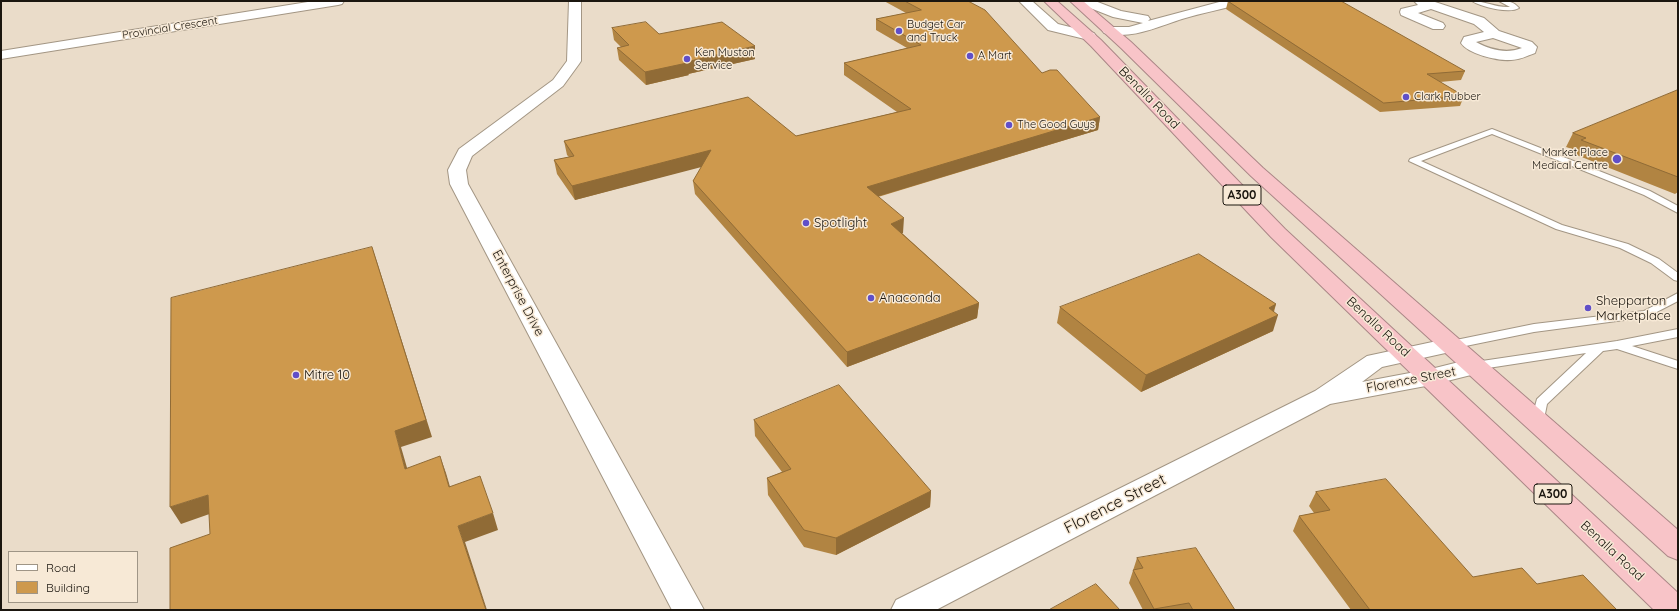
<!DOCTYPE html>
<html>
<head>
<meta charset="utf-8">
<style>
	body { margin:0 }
	#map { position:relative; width:1679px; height:611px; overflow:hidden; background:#eadcc9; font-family:Quicksand,sans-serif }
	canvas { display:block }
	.frame { position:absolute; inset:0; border:2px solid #1b160f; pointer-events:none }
	.legend { position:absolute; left:8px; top:551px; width:130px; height:52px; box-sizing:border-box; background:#f7e9d6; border:1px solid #9f9586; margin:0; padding:5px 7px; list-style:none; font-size:12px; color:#1b160f }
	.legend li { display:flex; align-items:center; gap:8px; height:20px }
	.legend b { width:20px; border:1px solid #9f9586 }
</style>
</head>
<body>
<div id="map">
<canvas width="1679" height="611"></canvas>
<div class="frame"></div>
<ul class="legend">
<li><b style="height:5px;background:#fff"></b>Road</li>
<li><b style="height:11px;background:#ce994d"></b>Building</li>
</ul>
</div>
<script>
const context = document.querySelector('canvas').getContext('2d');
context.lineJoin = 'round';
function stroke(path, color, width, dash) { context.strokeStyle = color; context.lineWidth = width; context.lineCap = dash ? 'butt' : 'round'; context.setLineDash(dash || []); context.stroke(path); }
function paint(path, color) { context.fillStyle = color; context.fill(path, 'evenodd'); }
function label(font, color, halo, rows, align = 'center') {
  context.font = font + ' Quicksand,sans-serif'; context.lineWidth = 3; context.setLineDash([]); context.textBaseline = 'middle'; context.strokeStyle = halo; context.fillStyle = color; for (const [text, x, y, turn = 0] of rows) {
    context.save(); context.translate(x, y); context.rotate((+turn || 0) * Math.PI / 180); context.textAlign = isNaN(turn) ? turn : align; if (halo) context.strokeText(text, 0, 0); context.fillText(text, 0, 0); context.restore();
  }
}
const lane = new Path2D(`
	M1472 1C1485 1 1497 8 1510 7L1499 1C1508 1 1513 1 1519 8 1510 14 1481 7 1472 1Z
	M1492 129 1650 191 1678 206V213L1644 195 1492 134 1421 161 1562 225 1628 244 1659 259 1678 273V281L1674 280 1651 263 1620 248 1556 229 1409 161 1410 159Z
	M1678 293V301L1647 317 1534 332 1451 349 1447 348 1445 345 1447 342 1451 341 1534 324 1644 311Z
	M1678 329V337L1632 346 1678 361V369L1617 349 1603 351 1547 404 1545 414 1549 422 1548 425 1543 426 1538 425 1533 414 1537 399 1586 353 1475 370 1471 369 1469 366 1471 363 1475 362 1617 341Z`);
const street = new Path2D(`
	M314 1H344L342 4 338 5 1 59V51Z
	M569 1H581V61L579 64 563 86 472 156 466 170 468 184 704 610H672L450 184 448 170 459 149 553 80 567 61Z
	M1019 1H1032L1058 24 1094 33 1096 36 1094 39 1089 40 1048 30Z
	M1078 1H1095L1121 11 1148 16 1150 19 1148 21 1223 1H1244L1242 4C1222 9 1202 13 1182 19 1157 27 1131 40 1104 33L1102 30 1104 27H1129L1143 23 1113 17 1080 4Z
	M1414 1H1432L1484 18 1499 31 1532 42 1537 47 1535 53C1527 56 1519 60 1511 60 1498 61 1468 54 1461 43L1464 37 1484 32 1474 24 1431 9 1418 13 1443 23 1445 26 1443 29H1433L1401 15 1400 12 1401 9 1418 5ZM1493 38 1522 48C1506 54 1491 50 1476 42Z
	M1451 338 1459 340 1463 345 1459 350 1382 367 1362 382 1431 369 1475 358 1483 360 1487 366 1483 372 1431 385 1330 404 936 610H891L896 600 1315 391 1367 356Z`);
const highway = new Path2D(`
	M1044 1H1057L1101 40 1285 229 1678 593V610H1654L1271 237 1091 46Z
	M1070 1H1083L1131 42 1263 168 1678 530V560L1668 556 1251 176 1121 48Z`);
stroke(lane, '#a39684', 2);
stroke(street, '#a39684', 2);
stroke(highway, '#ab8787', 2);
paint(lane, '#fff');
paint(street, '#fff');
paint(highway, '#f8c4c8');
paint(new Path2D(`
	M884 1H968L1042 73 1100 117 1098 130 878 197 903 233H902L979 303 977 318 847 367 695 194 693 181 702 166 575 200 557 174 554 160 569 157 567 155 564 141 796 136 897 112 844 75V63L907 48 876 30V19L906 13Z
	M1228 1 1465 71 1461 80 1440 82 1464 96 1460 106 1380 112 1226 9Z
	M612 28 659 34 755 59 688 74 689 75 646 85 619 60 617 48 621 47 614 40Z
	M1678 90V192L1675 194 1574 154 1575 150 1566 147 1573 133Z
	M1276 304 1274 312 1273 331 1141 392 1057 323 1060 307Z
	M754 420 931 491 930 507 836 555 804 547 768 495 767 478 782 472 755 436Z
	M1316 492 1473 577 1537 584 1617 610H1351L1293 531 1299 516 1314 513 1309 506Z
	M1137 558 1235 610H1143L1129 583Z`), '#b18442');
paint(new Path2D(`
	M755 46V59L688 74 689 75 646 85 645 72 686 62Z
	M1100 117 1098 130 866 200 867 187Z
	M711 150 713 164 575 200 572 186Z
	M904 218 903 233 890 238 891 224Z
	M372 247 377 262 432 437 401 447 412 485 405 469 395 431Z
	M979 303 977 318 847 367V352Z
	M1276 304 1271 318 1278 315 1273 331 1141 392 1146 375Z
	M440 456 446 473 455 504 449 487Z
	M931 491 930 507 836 555V538Z
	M208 495 218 511 181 524 170 507Z
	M493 513 498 530 465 542 487 610H486L458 526Z`), '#906b36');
const building = new Path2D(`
	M905 1H968L985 10 1042 73 1050 70H1057L1100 117 867 187 904 218 891 224 979 303 847 352 693 181 711 150 572 186 554 160 574 156 564 141 748 97 796 136 911 109 844 63 921 45 876 19 921 10Z
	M1228 1H1341L1465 71 1427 74 1464 96 1384 103Z
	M646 22 659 34 722 22 755 46 686 62 687 63 645 72 617 48 629 45 612 28Z
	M1678 90V177L1581 140 1586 138 1573 133Z
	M372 247 426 420 395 431 405 469 440 456 449 487 480 476 493 513 458 526 486 610H170V548L210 534 208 495 170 507 171 298Z
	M1199 254 1276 304 1269 308 1278 315 1146 375 1060 307Z
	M839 385 931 491 836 538 804 530 767 478 791 469 754 420Z
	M1386 479 1473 577 1522 568 1537 584 1583 575 1617 610H1370L1299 516 1330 510 1316 492Z
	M1196 548 1235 610H1193L1189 603 1154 609 1133 570 1143 568 1137 558Z
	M1096 584 1120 610H1049Z`);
paint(building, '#ce994d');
stroke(building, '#906b36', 1);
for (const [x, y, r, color] of [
	[899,31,4,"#604fc8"],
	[970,56,4,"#604fc8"],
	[687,59,4,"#604fc8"],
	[1406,97,4,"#604fc8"],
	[1009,125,4,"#604fc8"],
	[1617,159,5,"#604fc8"],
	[806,223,4,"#604fc8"],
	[871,298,4,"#604fc8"],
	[1588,308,4,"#604fc8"],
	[296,375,4,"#604fc8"]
]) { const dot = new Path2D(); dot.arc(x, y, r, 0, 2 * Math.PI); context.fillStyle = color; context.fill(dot); stroke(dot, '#f7e9d6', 1.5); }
label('11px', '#1b160f', '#f7e9d6', [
	["Budget Car",907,25],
	["and Truck",907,38],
	["Ken Muston",695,53],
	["Service",695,66],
	["A Mart",978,56],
	["Clark Rubber",1414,97],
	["The Good Guys",1017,125],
	["Market Place",1608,153,"right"],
	["Medical Centre",1608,166,"right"]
], 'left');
label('11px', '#1b160f', '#f7e9d6', [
	["Provincial Crescent",170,28,-9]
]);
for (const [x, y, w] of [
	[1242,195,38],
	[1553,494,38]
]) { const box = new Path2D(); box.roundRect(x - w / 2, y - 10, w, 20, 3); context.fillStyle = '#f7e9d6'; context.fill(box); stroke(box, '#1b160f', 1); }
label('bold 12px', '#1b160f', null, [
	["A300",1242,195],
	["A300",1553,494]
]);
label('13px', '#1b160f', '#f7e9d6', [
	["Benalla Road",1149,98,46],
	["Enterprise Drive",518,293,62],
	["Benalla Road",1378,327,43],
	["Florence Street",1411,380,-11],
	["Benalla Road",1612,551,43]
]);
label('13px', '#1b160f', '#f7e9d6', [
	["Spotlight",814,223],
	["Anaconda",879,298],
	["Shepparton",1596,301],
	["Marketplace",1596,316],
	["Mitre 10",304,375]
], 'left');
label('16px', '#1b160f', '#f7e9d6', [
	["Florence Street",1115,504,-27]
]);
</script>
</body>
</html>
